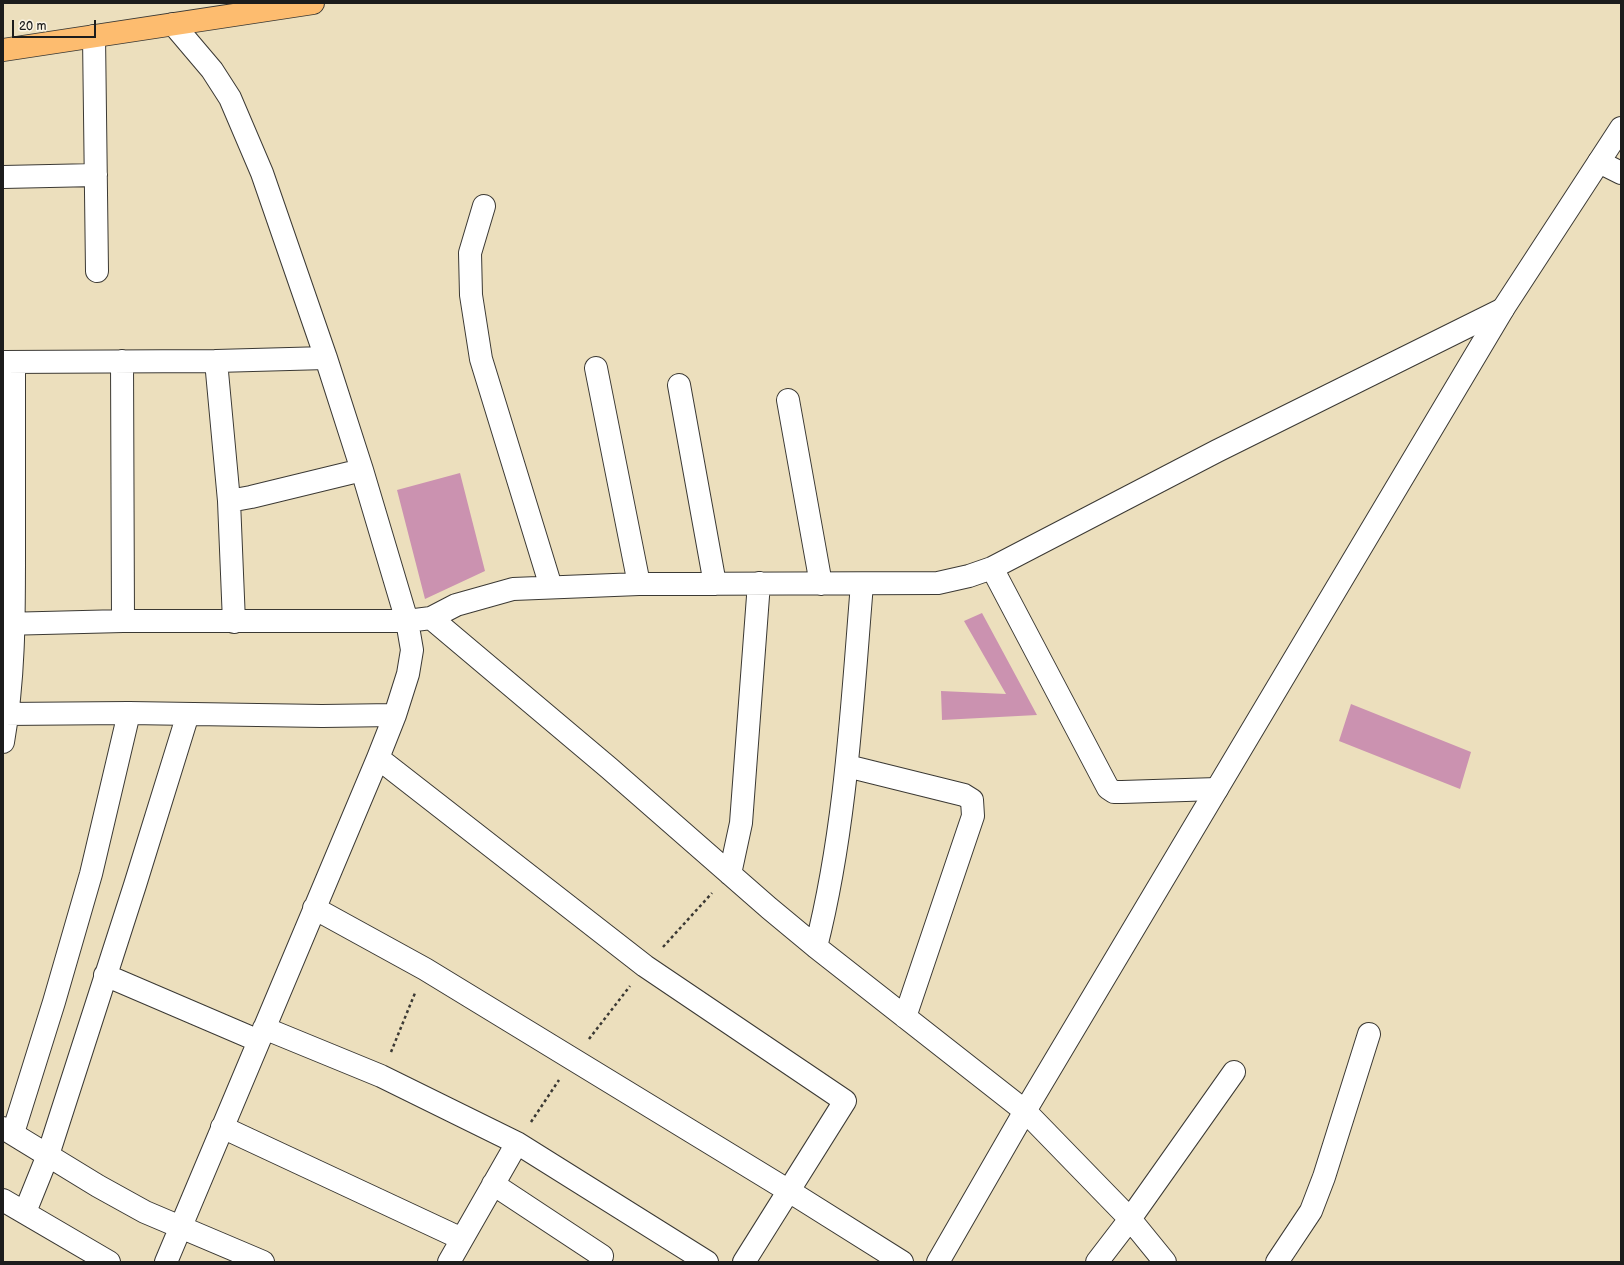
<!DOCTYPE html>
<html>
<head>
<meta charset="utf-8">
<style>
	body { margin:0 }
	#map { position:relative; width:1624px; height:1265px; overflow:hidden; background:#ecdfbd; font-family:"Balsamiq Sans",sans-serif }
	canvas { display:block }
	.frame { position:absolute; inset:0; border:4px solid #1c1c1c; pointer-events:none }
	.scale { position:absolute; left:12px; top:20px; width:84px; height:18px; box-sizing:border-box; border:2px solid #1c1c1c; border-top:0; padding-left:5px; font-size:12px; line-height:14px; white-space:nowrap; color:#1c1c1c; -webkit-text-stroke:3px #fcf5e5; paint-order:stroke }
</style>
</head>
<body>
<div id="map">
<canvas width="1624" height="1265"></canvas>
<div class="frame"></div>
<div class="scale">20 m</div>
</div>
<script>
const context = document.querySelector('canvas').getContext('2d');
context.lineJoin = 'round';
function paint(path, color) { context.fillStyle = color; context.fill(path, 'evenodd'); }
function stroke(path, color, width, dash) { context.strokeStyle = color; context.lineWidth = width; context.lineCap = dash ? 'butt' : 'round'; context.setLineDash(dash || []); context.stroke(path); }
paint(new Path2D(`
	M460 473 485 571 425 599 397 490Z
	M982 613 1037 715 942 720 941 691 1006 694 964 621Z
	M1351 704 1471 752 1460 789 1339 741Z`), '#cb92b0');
const minor = new Path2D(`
	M94 36 97 271
	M1599 162 1621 173
	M3 177 96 175
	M484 206 470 253 471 295 481 359 551 587
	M122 361 123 621
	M216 361 229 501 234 622
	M3 362 216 361 326 358
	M596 368 639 584
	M679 385 715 584
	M788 400 821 584
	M229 501 251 497 362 470
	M992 568 1108 788 1114 792H1122L1217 789
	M431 618 609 768 769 908 816 947 1025 1111 1130 1219 1165 1262
	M3 624 123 621H407L431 618 456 605 513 589 639 584 938 583 969 576 992 568 1217 451 1503 309
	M3 714 129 713 322 716 395 715
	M3 742C14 680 14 618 14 555 14 491 14 426 14 362
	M378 758 645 966 845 1101 744 1262
	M847 766 964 795 972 800 973 816 905 1017
	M730 874 741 823 759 583
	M314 908 425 969 789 1191 902 1262
	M816 947C846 829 852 705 862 584
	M105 975 259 1041
	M264 1028 381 1076 517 1143 707 1262
	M222 1127 462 1239
	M3 1128 98 1186 145 1212 263 1262
	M13 1133 54 1002 91 874 129 713
	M493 1184 602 1256
	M3 1200 109 1262
	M25 1212 48 1155 135 885 188 714
	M166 1262 378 758 395 715 408 674 412 650 407 621 362 470 326 358 262 173 230 98 212 70 173 24
	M449 1262 517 1143
	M1097 1262 1130 1219 1234 1072
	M1277 1262 1311 1211 1324 1177 1369 1034`);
const tertiary = new Path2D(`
	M938 1262 1025 1111 1503 309 1621 128`);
const trunk = new Path2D(`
	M3 50 313 3`);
stroke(minor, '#3b3934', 24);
stroke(tertiary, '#3b3934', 24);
stroke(trunk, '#3b3934', 24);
stroke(new Path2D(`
	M663 947 712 893
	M589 1039 630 986
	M391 1052 415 993
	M531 1122 559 1080`), '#3b3934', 2.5, [3, 3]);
stroke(minor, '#fff', 22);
stroke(tertiary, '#fff', 22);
stroke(trunk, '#fdbc6f', 22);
</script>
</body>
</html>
